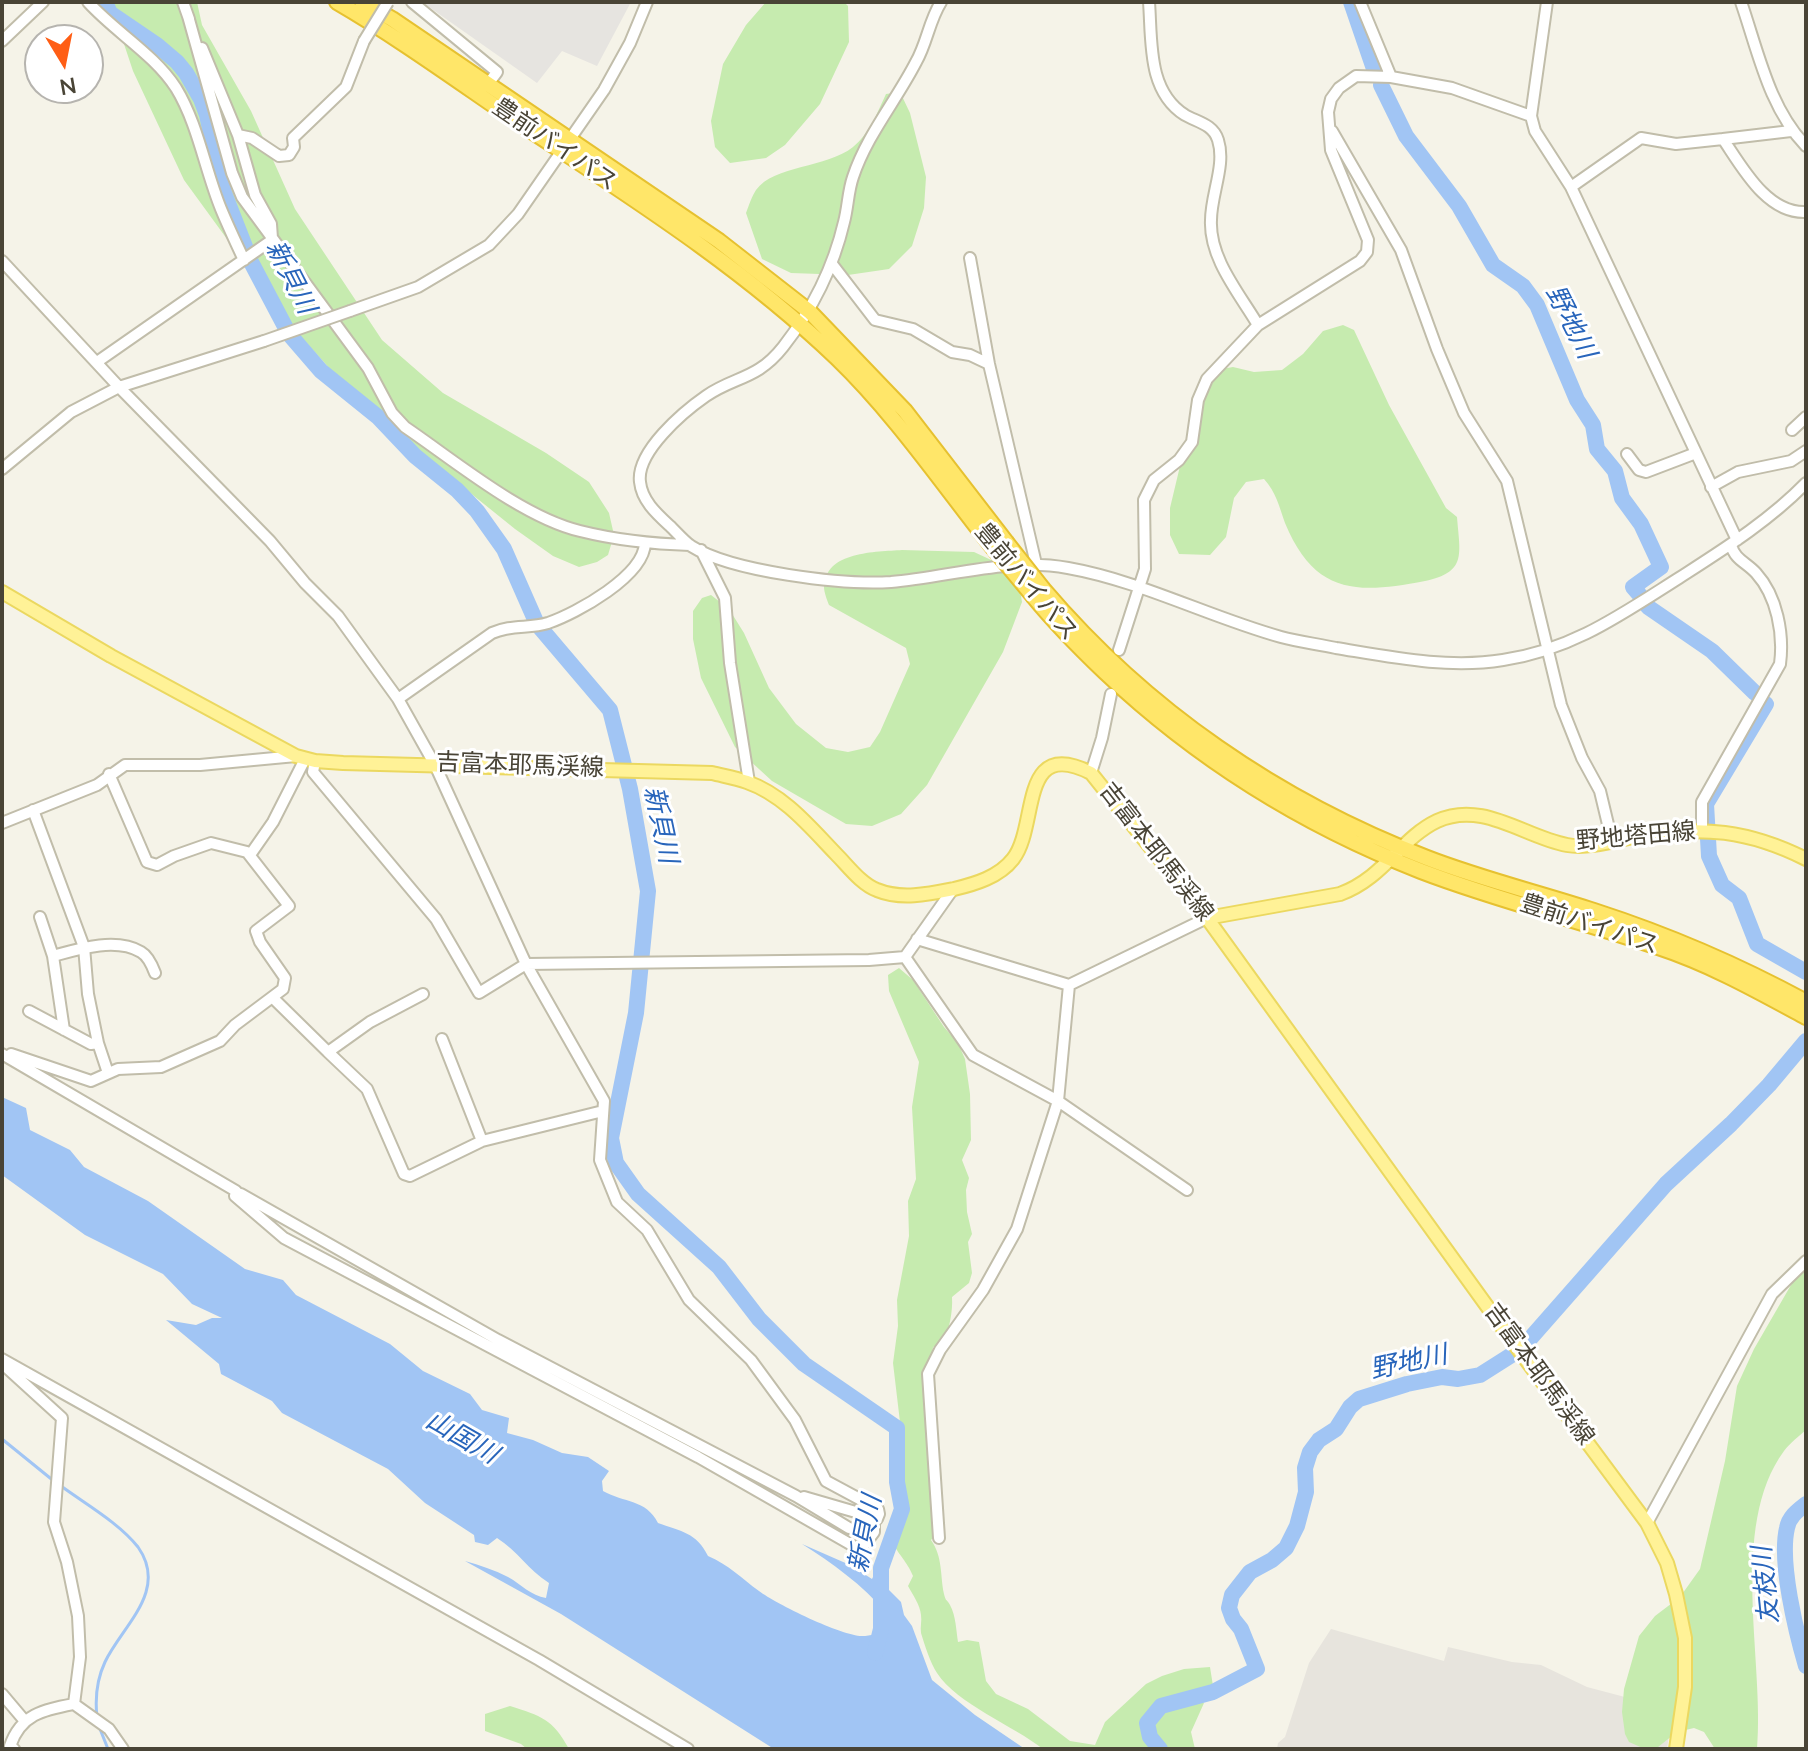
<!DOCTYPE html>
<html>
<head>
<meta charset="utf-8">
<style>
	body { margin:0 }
	#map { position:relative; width:1808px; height:1751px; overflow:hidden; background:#f5f3e8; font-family:"Nunito Sans",sans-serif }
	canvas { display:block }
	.frame { position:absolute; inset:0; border:4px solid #494436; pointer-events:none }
	.north { position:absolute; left:24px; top:24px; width:80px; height:80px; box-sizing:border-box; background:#fff; border:2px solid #b6b4af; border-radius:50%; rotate:170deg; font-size:22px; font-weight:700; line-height:32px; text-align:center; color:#494436 }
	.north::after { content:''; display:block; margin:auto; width:28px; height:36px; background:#ff5e15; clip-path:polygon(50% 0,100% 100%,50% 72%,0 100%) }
</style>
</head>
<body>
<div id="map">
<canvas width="1808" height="1751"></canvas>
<div class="frame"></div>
<div class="north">N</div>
</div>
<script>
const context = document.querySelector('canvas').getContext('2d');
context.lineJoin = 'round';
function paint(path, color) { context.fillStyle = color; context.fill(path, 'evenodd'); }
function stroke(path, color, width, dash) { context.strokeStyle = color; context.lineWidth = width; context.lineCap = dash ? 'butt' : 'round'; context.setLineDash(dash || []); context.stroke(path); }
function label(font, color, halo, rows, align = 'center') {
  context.font = font + ' "Nunito Sans","Noto Sans JP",sans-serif'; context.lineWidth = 6; context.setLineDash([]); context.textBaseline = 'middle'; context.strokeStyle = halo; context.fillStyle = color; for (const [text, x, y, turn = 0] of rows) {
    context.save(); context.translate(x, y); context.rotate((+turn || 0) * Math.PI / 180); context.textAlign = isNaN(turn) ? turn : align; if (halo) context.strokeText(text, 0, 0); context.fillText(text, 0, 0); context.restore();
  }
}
paint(new Path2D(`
	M1331 1629 1444 1661 1448 1647 1512 1662 1541 1665 1587 1687 1640 1701 1671 1722 1667 1749H1277L1278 1743 1285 1737 1309 1663Z`), '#e7e4dd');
paint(new Path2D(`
	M110 2H197L202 25 251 111 295 209 382 340 443 393 546 453 589 482 609 513 614 535 608 555 597 562 579 567 553 556 515 529 366 409 286 320 184 180 133 71Z
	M766 2H844L848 6 849 42 820 104 785 145 766 158 730 163 715 147 711 121 723 64 746 25Z
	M900 92 910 113 926 177 924 208 912 246 889 269 848 275 791 273 762 259 746 213C749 205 752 196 756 190 774 165 827 168 853 147 870 133 877 113 886 94Z
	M1343 325 1354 330 1389 405 1446 508 1457 517C1460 555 1467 572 1425 581 1357 594 1315 595 1285 523 1279 506 1276 492 1264 479L1246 482 1234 498 1226 537 1210 555 1179 554 1170 535V508L1196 399 1210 371 1233 367 1254 372 1282 370 1303 354 1323 331Z
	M902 550 974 552 1017 572 1022 602 1003 652 927 785 901 814 872 826 846 824 772 781 735 747 701 678 693 639V611L702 598 711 595 729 609 744 633 769 688 796 724 826 748 848 752 870 747 880 732 910 664 906 648 829 605C827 600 824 592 824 587 825 551 876 552 902 550Z
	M899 968 913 980 944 1027 958 1043 965 1059 970 1094 971 1140 962 1160 969 1178 966 1190 967 1212 972 1234 968 1242 972 1273 969 1283 952 1297C953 1312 949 1330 943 1344L933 1347 930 1376 924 1388 935 1468 930 1476 936 1498 931 1511 935 1536 931 1540C943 1557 940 1575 944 1594 946 1602 946 1598 950 1605 956 1616 956 1630 958 1642L967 1640 979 1642 986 1681 996 1694 1028 1709 1070 1741 1095 1745 1105 1722 1146 1684 1162 1676 1184 1669 1210 1667 1213 1686 1196 1702 1204 1703 1191 1732 1195 1749H1043C1014 1726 957 1704 937 1673 930 1662 925 1646 921 1633 920 1627 922 1621 921 1615 920 1605 913 1595 908 1586L913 1576C905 1553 876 1540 905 1519L906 1506 901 1485 900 1422 893 1363 898 1326 897 1300 909 1236 908 1201 916 1179 912 1107 919 1062 889 991 888 975Z
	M1806 1259V1430C1799 1436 1790 1443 1784 1451 1728 1527 1765 1662 1757 1749H1715L1704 1732 1694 1728 1677 1732 1658 1747 1645 1749 1629 1742 1625 1734 1622 1712 1624 1689 1639 1636 1655 1616 1680 1597 1700 1569 1725 1461 1737 1386 1754 1349Z
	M510 1706C541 1716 553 1719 569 1749H527L521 1744 485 1731V1714Z`), '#c6ebaf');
paint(new Path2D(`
	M422 2H631L597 66 562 51 537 83Z`), '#e6e4e0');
paint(new Path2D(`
	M2 1097 26 1108 30 1130 70 1150 84 1167 148 1201 245 1269 283 1280 296 1295 390 1344 423 1371 470 1394 482 1410 509 1418 507 1433 533 1440 562 1453 588 1457 609 1471 602 1481 603 1491C624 1503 646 1499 658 1523 682 1532 696 1532 708 1556 729 1565 741 1578 759 1591 776 1604 842 1636 862 1636 871 1636 878 1634 885 1628L873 1609 886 1613C863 1585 832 1563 802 1544L850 1565 872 1579 882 1559 886 1560 883 1584 901 1602 904 1615 912 1626 932 1680 975 1715 1025 1749H774L561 1614 465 1561C480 1565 494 1570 508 1577 521 1584 531 1596 546 1598L549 1583C528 1570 518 1551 497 1538L488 1545 475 1542 474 1535 425 1503 388 1469 282 1413 272 1401 221 1374 219 1364 166 1320 196 1325 212 1318H222L192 1304 163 1274 85 1235 2 1175Z`), '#a1c5f4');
stroke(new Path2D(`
	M2 1439 55 1482
	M61 1486C87 1505 119 1523 138 1547 169 1591 122 1626 105 1662 97 1679 95 1699 97 1717
	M98 1724 108 1749`), '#a1c5f4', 3);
stroke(new Path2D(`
	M105 2 110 13 157 45 177 62 186 73 201 99 207 115 224 193 251 262 289 334 321 371 378 417 415 456 457 490 477 511 504 549 537 624 610 710 630 789 648 891 636 1013 611 1138 616 1163 638 1194 719 1267 759 1319 804 1364 897 1428V1482L902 1509 881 1568V1629L875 1653
	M1351 2 1374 69
	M1381 85 1406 136 1459 206 1493 265 1523 286 1537 305 1577 400 1593 425 1597 449 1615 471 1622 498 1641 524 1661 567 1633 587 1639 594
	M1648 607 1712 651 1755 693
	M1766 704 1706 804 1709 856 1722 885 1739 898 1757 944 1806 972
	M1806 1504C1797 1511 1789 1517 1787 1528 1779 1562 1796 1632 1806 1666
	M1160 1749 1150 1737 1147 1723 1161 1706 1213 1692 1257 1669 1241 1629 1233 1619 1229 1608 1232 1595 1250 1572 1272 1560 1286 1548 1297 1526 1306 1492 1305 1468 1310 1452 1319 1440 1336 1429 1350 1407 1359 1399 1407 1384 1442 1377 1458 1379 1480 1375 1521 1349 1666 1184 1731 1124 1769 1085 1806 1041`), '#a1c5f4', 16);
const minor = new Path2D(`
	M88 2C115 32 154 54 176 88 198 124 205 170 221 209 228 226 236 243 244 260
	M183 2 189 19
	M412 2 497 72 488 84
	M941 2C929 21 927 43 916 62 896 101 867 135 853 177 848 191 848 207 844 222 833 269 812 310 783 347 757 380 735 376 706 396 683 412 636 452 640 482 642 501 657 514 671 527 677 533 684 541 691 546 732 572 843 585 891 582 950 577 1009 557 1068 568 1141 581 1209 617 1281 637 1299 642 1318 644 1336 648 1391 657 1448 669 1503 660 1572 650 1622 614 1679 578 1724 549 1769 521 1806 483
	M1149 2C1152 41 1147 91 1185 115 1197 122 1213 124 1218 140 1226 165 1211 194 1211 220 1209 258 1239 293 1258 325
	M1360 2 1391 77
	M1547 2 1531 116 1535 131 1571 187 1737 540
	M1741 2C1758 51 1769 108 1806 146
	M188 16 232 173 242 197 368 368 392 413 405 427C455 461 522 517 580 531 616 540 653 544 690 545
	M2 41 43 2
	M202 48 238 135 255 195 271 224 272 238
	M1332 131 1401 250 1437 349 1464 413 1507 481 1561 705 1582 758 1600 791 1612 841
	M238 135 252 138 279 156 289 155 294 147 293 138 346 87 364 41
	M1723 139 1791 131
	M1571 187 1641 138 1676 144 1723 139C1742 167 1767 214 1806 212
	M970 258 989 364 1036 564
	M2 261 119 387 270 541 305 583 338 616 398 699 435 765 526 964 604 1101 600 1160 617 1202 647 1230 689 1300 751 1360 795 1420 826 1481 878 1509 879 1514 877 1519 874 1520V1532L862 1548H857L698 1457 284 1238 235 1196 236 1191 2 1054
	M832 264 875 320 913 329 952 352 970 355 989 364
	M350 311 418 287 489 245 518 214 604 90 630 43 647 2
	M97 362 272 240
	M1792 430 1806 417
	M1627 454 1639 470 1646 472 1696 453
	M2 469 71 412 119 387 264 341
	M1711 487 1738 472 1791 461 1806 451
	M701 550 725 598 730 663 749 782
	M1119 650 1145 569 1144 500 1154 480 1179 460 1192 442 1198 400 1207 379 1258 325 1360 261 1367 252 1368 240 1331 150 1328 112 1331 99 1339 88 1356 76 1391 77 1452 88 1531 116
	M398 699 492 633C512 624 529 629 548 623 577 613 644 576 645 543
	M315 761 313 772 436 919 479 993 526 964 869 960 905 957 953 889
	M1091 773 1102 738 1111 694
	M33 810 84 947 88 994 98 1043 108 1073
	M2 823 97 785 125 765H200L296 756
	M1702 831V802L1780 664C1784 634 1777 596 1756 573 1746 562 1735 560 1731 545
	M250 855 273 822 305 759
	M40 917 53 956C78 949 116 937 141 952 148 956 152 965 155 973
	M917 939 1069 985 1207 918
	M53 956 64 1030
	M905 957 973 1055 1058 1101 1187 1190
	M273 998 328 1052 370 1022 423 994
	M29 1011 91 1044 98 1043
	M442 1039 482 1141
	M328 1052 367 1089 404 1174 410 1176 482 1141 603 1111
	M11 1054 91 1081 118 1069 161 1067 220 1041 235 1025 283 989 285 978 260 942 256 931 289 906 247 852 211 843 174 856 157 865 147 862 109 774
	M241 1194 498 1340 796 1496 849 1528
	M2 1359 539 1660 688 1749
	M6 1367 62 1418 54 1522 67 1562 78 1616 80 1657 74 1704
	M804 1497 866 1515 874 1520
	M1647 1523 1772 1294 1806 1261
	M939 1538 928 1374 940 1350 983 1290 1017 1229 1058 1101 1069 985
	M2 1694 24 1720
	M14 1749 10 1746C21 1714 43 1710 74 1704L109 1729 123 1749`);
const major = new Path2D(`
	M2 592 111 656 296 756 315 761 343 763 712 773C724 776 736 778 747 782 784 795 810 827 836 854 848 866 861 884 877 890 901 900 929 894 954 889 975 884 999 877 1013 859 1039 826 1018 736 1091 773L1207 918 1515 1345 1647 1523 1667 1563 1676 1594 1685 1638V1687L1676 1749
	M1207 918 1340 894C1384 878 1401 838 1437 821 1483 800 1524 837 1567 845 1589 849 1617 840 1639 836 1703 826 1748 830 1806 859`);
const highway = new Path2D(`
	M337 2C404 41 466 87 530 130 636 200 744 269 837 358 896 415 944 486 995 550
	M362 2 392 19 719 241 810 312 905 411 1006 542
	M1043 589C1146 710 1278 801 1427 858 1481 879 1539 893 1594 911 1668 935 1738 965 1806 1002
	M1034 597C1056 624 1080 648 1105 672 1197 759 1303 825 1421 871 1499 901 1580 920 1658 947 1710 964 1758 991 1806 1017`);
stroke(minor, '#c1bdaa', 14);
stroke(major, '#ebd860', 16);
stroke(highway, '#e6c130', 18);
stroke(minor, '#fff', 10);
stroke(major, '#fff297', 12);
stroke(highway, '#ffe669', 14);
const minorBridge = new Path2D(`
	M364 41 388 2
	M264 341 350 311`);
const highwayBridge = new Path2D(`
	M1006 542 1043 589
	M995 550 1034 597`);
stroke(minorBridge, '#c1bdaa', 14, []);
stroke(highwayBridge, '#e6c130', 18, []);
stroke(minorBridge, '#fff', 10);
stroke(highwayBridge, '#ffe669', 14);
label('24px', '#494436', '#fff', [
	["豊前バイパス",554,146,34],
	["豊前バイパス",1025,583,50],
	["吉富本耶馬渓線",520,767,2],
	["野地塔田線",1636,838,-5],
	["吉富本耶馬渓線",1155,853,52],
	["豊前バイパス",1589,926,18],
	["吉富本耶馬渓線",1538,1375,54]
]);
label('italic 26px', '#2865bb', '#fff', [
	["新貝川",289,278,63],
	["野地川",1569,323,63],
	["新貝川",659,825,78],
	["野地川",1409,1364,-12],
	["山国川",461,1439,30],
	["新貝川",867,1534,-79],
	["友枝川",1768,1585,-96]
]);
</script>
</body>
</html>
